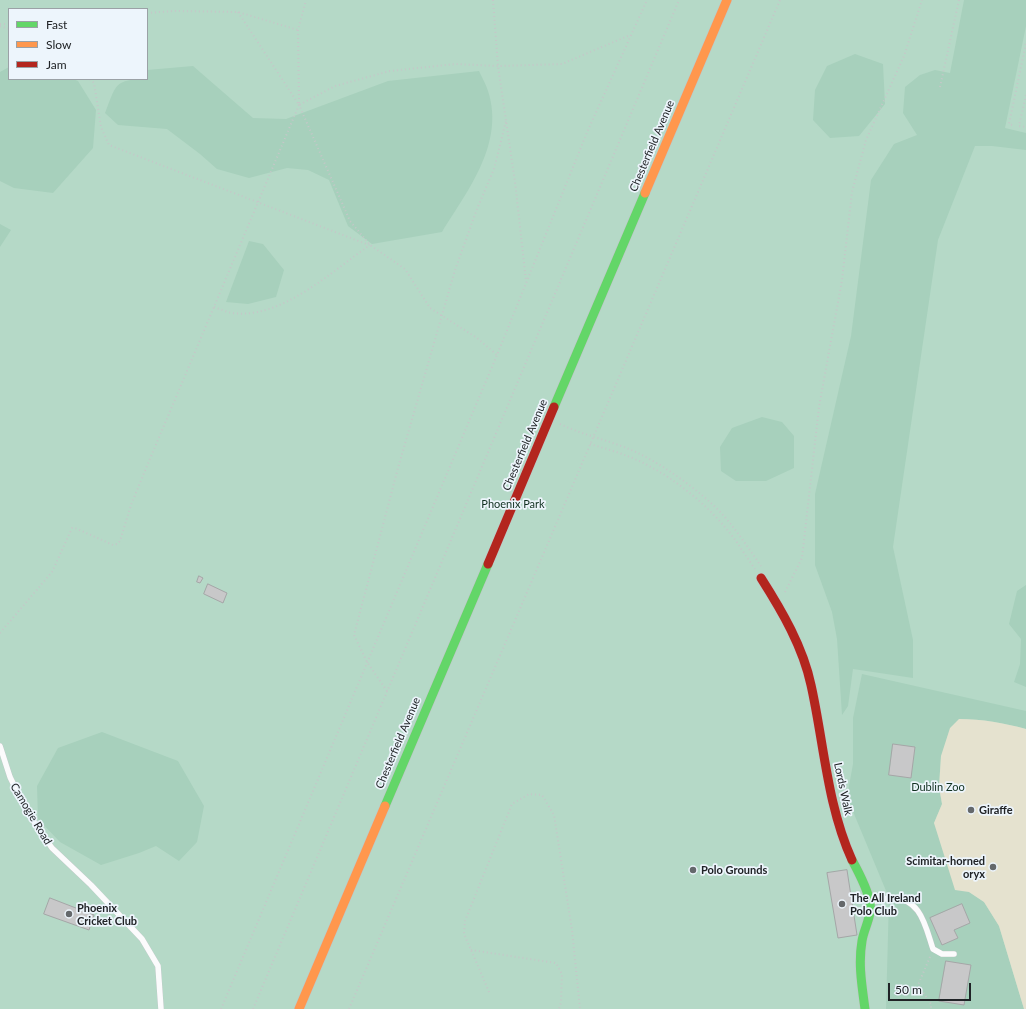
<!DOCTYPE html>
<html>
<head>
<meta charset="utf-8">
<style>
	body { margin:0 }
	#map { position:relative; width:1026px; height:1009px; overflow:hidden; background:#e2e7ec; font-family:Lato,sans-serif }
	canvas { display:block }
	.legend { position:absolute; left:8px; top:8px; width:140px; height:72px; box-sizing:border-box; background:#edf5fc; border:1px solid #9ba1a6; margin:0; padding:5px 7px; list-style:none; font-size:12px; color:#202326 }
	.legend li { display:flex; align-items:center; gap:8px; height:20px }
	.legend b { width:20px; border:1px solid #9ba1a6 }
	.scale { position:absolute; left:888px; top:983px; width:83px; height:18px; box-sizing:border-box; border:2px solid #202326; border-top:0; padding-left:5px; font-size:12px; line-height:14px; white-space:nowrap; color:#202326; -webkit-text-stroke:3px #edf5fc; paint-order:stroke }
</style>
</head>
<body>
<div id="map">
<canvas width="1026" height="1009"></canvas>
<ul class="legend">
<li><b style="height:5px;background:#63d668"></b>Fast</li>
<li><b style="height:5px;background:#ff974d"></b>Slow</li>
<li><b style="height:5px;background:#b3261e"></b>Jam</li>
</ul>
<div class="scale">50 m</div>
</div>
<script>
const context = document.querySelector('canvas').getContext('2d');
context.lineJoin = 'round';
function paint(path, color) { context.fillStyle = color; context.fill(path, 'evenodd'); }
function stroke(path, color, width, dash) { context.strokeStyle = color; context.lineWidth = width; context.lineCap = dash ? 'butt' : 'round'; context.setLineDash(dash || []); context.stroke(path); }
function label(font, color, halo, rows, align = 'center') {
  context.font = font + ' Lato,sans-serif'; context.lineWidth = 3.5; context.setLineDash([]); context.textBaseline = 'middle'; context.strokeStyle = halo; context.fillStyle = color; for (const [text, x, y, turn = 0] of rows) {
    context.save(); context.translate(x, y); context.rotate((+turn || 0) * Math.PI / 180); context.textAlign = isNaN(turn) ? turn : align; if (halo) context.strokeText(text, 0, 0); context.fillText(text, 0, 0); context.restore();
  }
}
paint(new Path2D(`
	M0 0H1026V1009H0ZM9 9H147V79H9Z`), '#b5d9c7');
paint(new Path2D(`
	M964 0H1026V26L1005 128 1026 133V150L992 146H975L938 240 893 547 913 640V678L853 669 848 706 842 715 837 639 832 612 815 565V494L851 336 871 180 894 144 917 135 903 113 905 87 920 75 935 70 950 73Z
	M855 54 883 64 885 104 859 136 830 138 813 120 815 90 827 66Z
	M193 66 253 118 286 119 388 81 479 71C482 78 486 84 488 91 505 143 468 190 442 232L372 244 348 226 329 180 308 170 287 168 249 178 217 169 200 154 167 129 118 125 105 113C116 85 114 79 147 79V70Z
	M9 67V79H73L78 81 96 110 93 148 53 193 14 188 0 181V72Z
	M0 224 11 230 0 247Z
	M249 241 263 244 284 270 276 297 248 304 226 302Z
	M762 417 782 422 794 436V468L766 481H736L721 471 720 447 732 428Z
	M1026 585V687L1014 682 1020 664 1021 639 1009 624 1017 591Z
	M862 674 1026 711V729C1004 723 982 719 959 719L941 756 939 787 942 804 934 823 969 892 984 902 999 926 1024 1009H886L889 898 847 797 853 764V718Z
	M102 732 178 761 204 806 197 842 179 861 156 846 139 853 101 865 60 842 38 819 37 786 58 748Z`), '#a7d0bc');
paint(new Path2D(`
	M959 719C982 719 1004 723 1026 729V1009H1024L999 926 984 902 969 892 955 890 934 823 942 804 939 787 941 756 950 728Z`), '#e5e2cf');
const building = new Path2D(`
	M199 576 203 578 200 583 197 582Z
	M208 584 227 593 223 603 204 594Z
	M893 744 915 747 911 778 889 775Z
	M847 870 857 935 838 938 827 873Z
	M50 898 94 915 89 930 44 914Z
	M962 904 970 923 954 930 958 938 942 945 930 918Z
	M946 961 971 965 964 1005 939 1001Z`);
paint(building, '#c8c8c9');
stroke(building, '#a5a6a7', 1);
const lane = new Path2D(`
	M0 746 10 777 27 812 52 848 91 885 142 939 158 966 161 1009
	M870 902C876 901 883 899 889 898 921 897 925 925 933 949L942 954H954`);
const fast = new Path2D(`
	M554 407 645 193
	M385 806 488 564
	M852 860C858 871 868 890 870 903 872 917 864 928 862 941 858 964 862 986 865 1009`);
const slow = new Path2D(`
	M645 193 727 0
	M299 1009 385 806`);
const jam = new Path2D(`
	M488 564 554 407
	M761 578C782 611 803 647 811 685 824 743 827 805 852 860`);
stroke(lane, '#c1c4c7', 6);
stroke(fast, '#c1c4c7', 10);
stroke(slow, '#c1c4c7', 10);
stroke(jam, '#c1c4c7', 10);
stroke(new Path2D(`
	M493 0 498 66 515 182 526 281
	M238 12 299 105 335 86 390 71 455 64 498 66 562 64 630 35
	M147 13 173 11 238 12 298 30
	M0 24H9
	M0 26 9 29
	M90 79 94 83 101 127 109 145 369 245
	M940 87 959 0
	M1026 95 1019 126 1026 127
	M299 103 298 30 306 0
	M1012 125 1009 124 1026 43
	M214 307C220 309 226 312 232 313 281 320 332 271 370 245
	M560 424C585 436 613 441 638 453 667 467 703 493 724 516 738 532 749 549 761 566
	M590 444C600 447 611 450 622 454 665 469 709 504 736 541 742 550 748 559 755 569
	M785 592 802 558 819 407 842 280 852 192 866 140 904 56 922 0
	M0 633 52 572 72 528H75L113 545 117 544 120 541 131 505 144 473 299 105 350 221 370 245 405 269 430 308 477 338 497 355
	M387 691 367 662 354 635 398 468 455 270 477 209 494 169 506 121
	M471 950 556 963 562 974 561 1002 559 1009
	M930 957 918 985 931 1004V1009
	M489 992 475 959 464 934 465 921 512 804 529 794 542 795 554 815 572 930 580 1009
	M221 1009 497 355 588 130 647 0
	M253 1009 679 0
	M349 1009 780 0`), '#c5c7c8', 2, [1, 3]);
stroke(lane, '#fbfbfc', 5.5);
stroke(fast, '#63d668', 9);
stroke(slow, '#ff974d', 9);
stroke(jam, '#b3261e', 9);
for (const [x, y, r, color] of [
	[971,810,4,"#64686b"],
	[993,867,4,"#64686b"],
	[693,870,4,"#64686b"],
	[842,904,4,"#64686b"],
	[69,914,4,"#64686b"]
]) { const dot = new Path2D(); dot.arc(x, y, r, 0, 2 * Math.PI); context.fillStyle = color; context.fill(dot); stroke(dot, '#edf5fc', 1.5); }
label('11px', '#202326', '#edf5fc', [
	["Chesterfield Avenue",652,146,-67],
	["Chesterfield Avenue",525,445,-67],
	["Chesterfield Avenue",398,743,-67],
	["Lords Walk",843,789,78],
	["Camogie Road",31,814,59]
]);
label('11px', '#10301f', '#edf5fc', [
	["Phoenix Park",513,504],
	["Dublin Zoo",938,787]
]);
label('bold 11px', '#202326', '#edf5fc', [
	["Giraffe",979,810],
	["Scimitar-horned",985,861,"right"],
	["oryx",985,874,"right"],
	["Polo Grounds",701,870],
	["The All Ireland",850,898],
	["Polo Club",850,911],
	["Phoenix",77,908],
	["Cricket Club",77,921]
], 'left');
</script>
</body>
</html>
